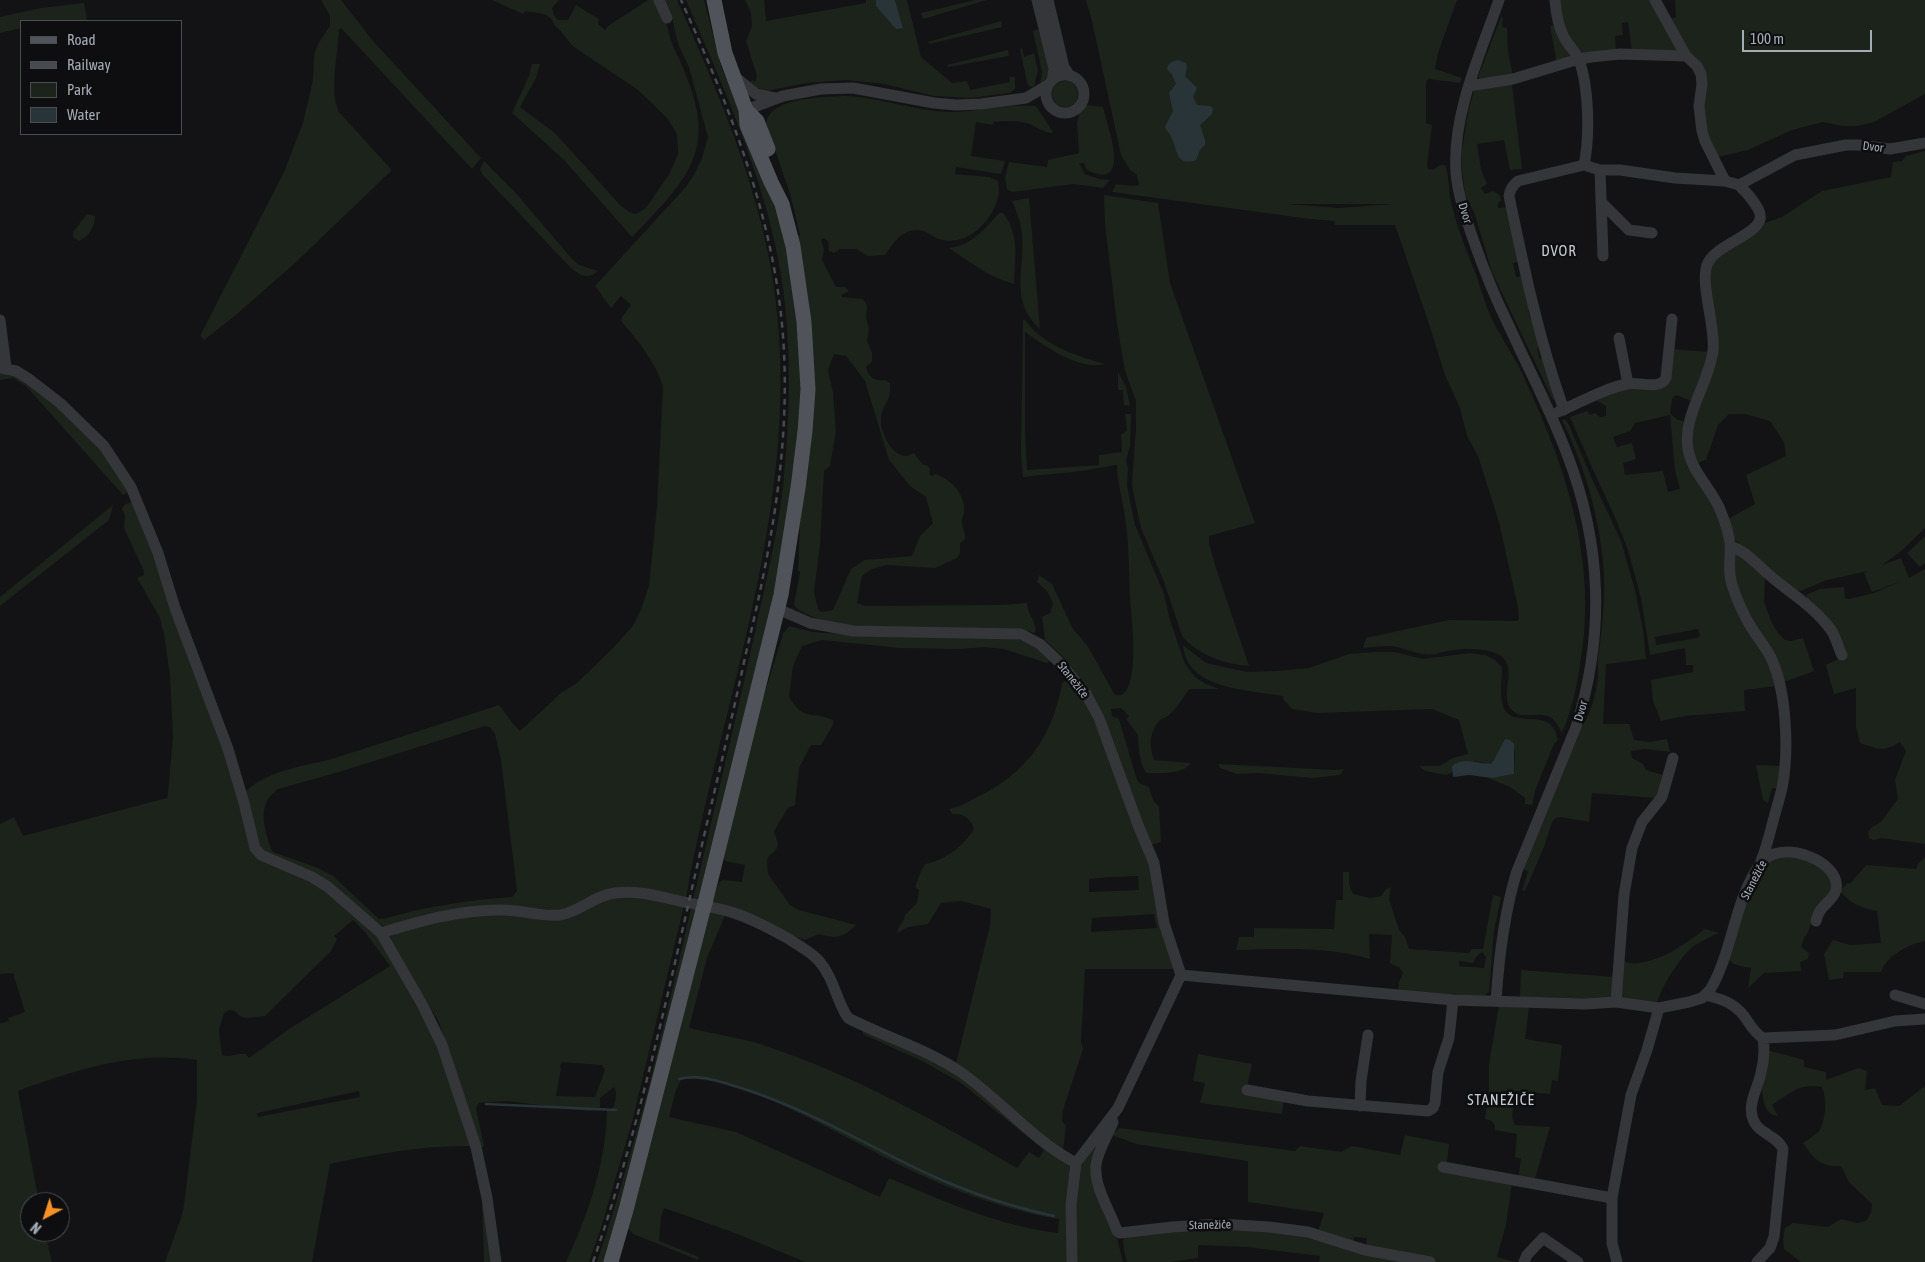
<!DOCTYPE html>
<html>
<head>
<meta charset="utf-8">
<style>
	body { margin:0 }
	#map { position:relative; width:1925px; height:1262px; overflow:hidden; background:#131315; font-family:"Asap Condensed",sans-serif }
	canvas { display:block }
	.legend { position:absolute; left:20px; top:20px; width:162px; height:115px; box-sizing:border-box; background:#0e0e10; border:1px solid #4a4d52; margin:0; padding:6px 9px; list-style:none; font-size:15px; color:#a4acb6 }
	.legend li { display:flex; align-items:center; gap:10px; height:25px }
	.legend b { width:25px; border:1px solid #4a4d52 }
	.north { position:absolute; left:20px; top:1192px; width:50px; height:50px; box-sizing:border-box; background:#0e0e10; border:1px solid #4a4d52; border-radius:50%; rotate:220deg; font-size:14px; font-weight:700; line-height:20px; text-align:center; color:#a4acb6 }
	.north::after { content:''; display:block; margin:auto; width:18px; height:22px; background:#f79029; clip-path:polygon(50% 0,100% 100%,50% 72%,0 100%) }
	.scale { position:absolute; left:1742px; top:30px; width:130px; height:22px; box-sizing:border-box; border:2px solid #a4acb6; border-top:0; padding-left:6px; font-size:15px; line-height:18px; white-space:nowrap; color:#a4acb6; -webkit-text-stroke:4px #0e0e10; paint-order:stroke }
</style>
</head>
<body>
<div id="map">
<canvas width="1925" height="1262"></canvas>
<ul class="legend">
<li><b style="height:6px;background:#505359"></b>Road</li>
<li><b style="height:6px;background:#474a4f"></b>Railway</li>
<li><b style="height:14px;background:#1b231b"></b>Park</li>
<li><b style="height:14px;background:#293439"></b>Water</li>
</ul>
<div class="north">N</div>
<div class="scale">100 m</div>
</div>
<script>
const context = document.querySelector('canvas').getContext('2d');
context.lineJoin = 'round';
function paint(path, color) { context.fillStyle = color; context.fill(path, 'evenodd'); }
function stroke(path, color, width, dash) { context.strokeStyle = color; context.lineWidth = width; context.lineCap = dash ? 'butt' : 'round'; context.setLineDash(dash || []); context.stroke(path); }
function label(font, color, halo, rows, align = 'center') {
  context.font = font + ' "Asap Condensed",sans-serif'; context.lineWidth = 5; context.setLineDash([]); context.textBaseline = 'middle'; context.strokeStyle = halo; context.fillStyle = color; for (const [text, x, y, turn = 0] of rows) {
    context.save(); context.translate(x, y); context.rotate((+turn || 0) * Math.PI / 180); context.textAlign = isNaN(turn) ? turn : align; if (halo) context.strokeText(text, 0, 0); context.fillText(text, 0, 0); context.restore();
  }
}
paint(new Path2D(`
	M321 0H341L373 41 481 158 472 169 341 28 339 30C338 53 329 92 339 112L390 168 391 171 295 263 237 314 204 340 200 336 284 172 303 123 313 80 314 55 318 44 330 26V16Z
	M492 0H559L552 8 554 15 558 20H568L576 5 599 19 598 24 605 30 608 26 648 0H656C659 6 662 11 664 17 668 27 669 37 673 46 719 141 702 166 632 237L564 160 512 113 529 76 532 64H540L536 78 520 107 555 133 620 205 629 212 636 214 646 208 670 173 678 154 677 134 667 118 638 90 574 47C567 41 561 29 555 26 550 11 539 14 525 11L523 14Z
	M662 0H677C711 76 745 154 764 235 818 463 726 677 686 898L636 889 565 911 503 906 389 927 383 926 263 852 258 846 246 791C271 768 306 767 338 757 392 740 446 722 499 705 506 713 512 724 520 731L561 693 577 683 613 648 632 627 640 612 649 586 657 506 663 387C656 362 638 341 621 321L622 317 631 305 621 296 611 308 595 286 685 188 694 175 702 158 708 137 689 67 678 44 672 17ZM485 726 491 728 495 734 501 760 517 891 512 897C470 900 428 906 387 918L379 919 333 876 318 868 273 852 271 849C264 827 256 805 278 789L339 772Z
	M686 0H704L721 66 773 196 786 241 802 367 795 467 776 588 699 902 693 900C713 814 734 728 753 641 764 590 777 538 783 486 790 418 792 349 782 281 767 183 725 91 686 0Z
	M745 0H764L766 21 866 3V0H876V6L903 28 895 0H907L921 57 952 83 967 81 970 90 1010 82 1009 77H1015V89L1009 93 971 98 934 96 884 84 846 80 806 83 767 91 754 87 750 83 752 80 755 82 757 76 746 41 752 26 751 13Z
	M975 0H987L923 19 921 13Z
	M1086 0H1457L1438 53 1435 69 1462 78 1460 83 1429 79 1426 81V123L1432 125 1427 165 1428 169 1433 170 1440 165H1445C1450 176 1448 193 1452 206 1458 230 1468 254 1477 277 1481 290 1485 304 1491 317 1499 335 1511 351 1520 369 1566 466 1600 563 1579 671 1575 693 1571 713 1562 733 1559 728 1555 720 1550 717 1540 711 1522 720 1513 711 1499 698 1515 675 1505 660 1497 648 1467 648 1454 650 1444 651 1434 656 1424 654 1413 653 1402 647 1390 646 1382 646 1372 647 1363 648L1366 638 1449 620 1517 621 1519 619 1518 608 1499 522 1478 456 1467 436 1460 408 1445 375 1428 321 1395 225H1335V221L1310 219 1112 192 1116 184 1132 186 1139 185 1137 175 1130 170 1121 155 1092 21ZM1286 204H1393L1339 208Z
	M1557 0H1653L1680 47 1676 53 1632 51 1628 22 1622 23 1623 35 1615 36 1616 52 1584 55 1567 36Z
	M1675 0H1925V94L1874 122 1857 126H1842L1823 122 1792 130 1748 150 1718 157 1706 139 1703 93 1691 56 1668 20 1676 17Z
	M84 3 87 20 80 21H21V28L0 33V17L41 8Z
	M1501 17 1503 18 1502 27 1507 28 1508 51 1513 76 1480 79 1478 77Z
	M1001 21 1002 27 929 44 928 42Z
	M1555 25 1571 58 1557 64 1550 26Z
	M1038 29C1044 47 1058 71 1040 85L1042 72 1033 31Z
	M1022 48 1024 57 1034 53 1038 70 1034 87 1029 86 1027 82 1020 49Z
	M1008 50 1009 56 948 67 947 65Z
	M1052 94a13 13 0 1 1 26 0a13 13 0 1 1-26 0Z
	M1509 82 1512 85 1522 169 1510 170 1504 140 1477 144 1481 169 1487 184 1481 188 1485 194 1493 191 1500 195 1501 201 1498 202V208L1509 207 1519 261 1513 263 1516 277 1522 276 1531 309 1528 310C1531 323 1538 333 1542 346L1537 348 1540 359 1544 358 1557 399 1553 400 1492 272 1475 215 1465 194 1462 171V150L1469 108 1475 88Z
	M845 96C881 97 916 112 952 112 979 112 1008 103 1036 106L1053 132 1052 133C1042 132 1036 126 1026 123 1015 120 1005 121 993 122V125L976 122 971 156 1005 161 1001 174 956 167 955 174 989 177 998 181C1001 193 997 204 991 214 981 231 960 246 939 239 928 235 925 227 910 231 898 235 892 245 885 255L868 256 856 249H840L834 253 829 251 828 241 823 238 821 240 824 250 822 260 836 287H845L849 291 841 295 842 297 863 299 867 306 866 318 869 328 867 341 872 353V362L866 367C868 377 876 382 885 380L890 383C892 404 881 404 881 420 880 432 892 457 907 456 909 455 911 454 914 453L922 464 928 466 930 470 929 474 932 476 935 474C951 479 966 494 964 513 963 517 961 519 962 524 963 530 966 534 965 539L960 543V553L957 558 935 568 887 565 872 569 862 576 857 603 865 606 1002 605 1027 603C1027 614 1038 623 1035 633L1024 630 852 626C837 624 802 617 794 605L800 572 798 570 800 523 808 463 796 237 800 235 791 197 766 123C771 97 823 97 845 96ZM834 354 846 356 865 381 889 460 910 486 926 497 933 523 920 536 912 556 865 560 851 569 833 610 821 612 818 609 814 592 820 545 824 471 830 466 836 431 833 393 828 370Z
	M1086 105 1103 107C1108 128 1133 192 1087 170L1084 163H1079L1085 174 1099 179 1110 180 1103 188 1073 184 1012 192 1007 189 1005 178 1009 162 1047 167 1048 160 1079 153 1077 123 1079 115Z
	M1925 151V528L1900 552 1882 565 1901 558 1909 578 1925 569V844L1881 838 1874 840 1869 838 1868 832 1872 827 1881 822 1898 799 1895 780 1906 751 1900 742C1882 753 1879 749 1860 743L1856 727V688L1834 694 1826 665 1845 656 1808 601 1806 595 1820 589 1844 587 1845 598 1849 599 1874 593 1901 581 1872 592 1864 573 1868 571 1827 580 1800 591 1791 589 1735 540 1728 519 1755 504 1746 475 1786 456 1784 442 1770 421 1745 414H1729L1718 425 1706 460 1694 464 1690 450 1695 414 1709 378 1711 262 1759 225 1782 217 1822 191 1891 177 1893 162 1902 161 1906 156Z
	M484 161 515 192 572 259 579 265 598 271C585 282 577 273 567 264L482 174 480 169Z
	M1104 195 1158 203 1170 283 1255 523 1209 536V543L1215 565 1249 666C1224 664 1198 655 1182 636L1164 582 1141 528 1134 496 1132 484 1136 427V401L1125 371 1117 324 1105 224Z
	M1029 198 1040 329C1009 301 1025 270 1022 235 1021 223 1017 212 1012 201Z
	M999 213H1003C1020 235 1015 258 1014 284 990 278 970 262 949 248 972 245 984 230 999 213Z
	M87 214 95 216C95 227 89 236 79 241L73 237V232Z
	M1023 320H1025C1043 345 1076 356 1105 364 1079 371 1045 346 1025 332V434L1027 470 1099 465V455L1122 452 1121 435 1127 430 1125 414H1131L1130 446 1126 461 1128 468 1127 486 1135 525 1164 594 1170 620 1185 664 1195 677 1206 684 1219 689H1189C1183 698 1178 707 1170 714 1167 717 1163 718 1160 720 1149 732 1149 746 1154 760L1191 763C1182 775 1161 773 1147 773 1140 767 1138 745 1138 735L1126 719 1129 716 1121 708 1111 709 1112 716 1119 719 1136 777 1139 783 1149 787 1153 800 1159 807 1161 842 1151 845 1081 679 1062 656 1045 640 1042 617 1050 613 1053 603 1047 591 1037 582 1039 575 1052 584 1073 629 1087 645 1115 695C1125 698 1129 686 1131 678 1136 652 1132 624 1130 598 1129 571 1129 544 1125 518 1123 500 1117 483 1117 465L1081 471 1023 477 1021 454Z
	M1672 349 1709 352 1694 402 1676 395 1672 399 1670 414 1678 420 1688 422 1685 437 1723 525 1726 562 1777 686 1744 690 1745 711 1685 716 1661 721 1653 701 1651 680 1693 672V665H1686L1685 648 1650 655 1641 598 1628 550 1614 515 1593 470 1570 417 1587 411 1590 415 1595 413 1600 417 1606 416V406L1594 399 1621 389 1659 388ZM1670 415 1675 470 1680 489 1668 492 1663 471 1625 475 1623 463 1636 459 1632 443 1617 447 1613 437 1630 431 1635 423ZM1698 629 1700 636 1697 638 1656 645 1655 637Z
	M0 371H3L39 389 109 457 130 491 123 495 27 387 13 378 0 380Z
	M1118 372 1126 387 1130 406 1124 405 1123 390H1118Z
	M1565 419 1569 425 1593 481 1621 541 1635 590 1643 630 1646 659 1606 664 1603 724H1629L1634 740 1650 742 1667 739 1670 752 1645 749 1631 751 1632 758 1643 764 1646 770 1666 776 1657 798 1592 793 1589 822 1561 817 1556 818 1552 822 1544 847 1525 891 1522 890 1528 872 1524 869V865L1582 727C1591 714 1596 693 1598 677 1599 671 1597 664 1598 658 1602 630 1605 602 1604 574 1601 521 1585 467 1562 420Z
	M133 501 225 750 253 851 312 881 373 929 434 1037 474 1148 492 1262H484L482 1200 471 1146C424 1145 375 1154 330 1164L312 1262H165L181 1218 184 1205 197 1100V1060C147 1053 106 1062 58 1077 45 1082 31 1085 18 1091L39 1202H30V1232H45L52 1262H0V1022L2 1023 9 1021 8 1018 25 1012 13 973 0 974V824L14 817 23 836 167 798 168 793 173 737 170 676 164 634 160 618 137 578 144 575V571L124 528 125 516 122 509 124 505ZM353 920 365 932 390 966 289 1029 249 1058 246 1054C237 1053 231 1058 222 1055L219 1030 224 1013 229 1010H233L240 1016 246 1018 265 1016 331 951 337 939 334 936ZM359 1091 360 1097 258 1117 257 1113Z
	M113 505 109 520 0 606V597Z
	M1925 536V563L1920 567 1907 553Z
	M1738 552 1763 574 1765 580 1764 602 1772 623 1778 633 1785 640 1791 641 1803 638 1814 671 1784 682 1738 596 1732 559Z
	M789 626 813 632 839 634 1016 638 1038 647 1051 661 1047 663 1004 649 985 647 959 649 900 648 822 640 802 646 793 666 789 697C805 723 812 710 833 720V725L821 745H811L799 768 795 805 788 808 774 831C778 845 782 846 769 856L767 860 768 874 790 905 799 910 856 925C843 938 836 939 819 934L804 940 712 904 719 882 723 880 742 882 745 865 725 861 723 856 758 715 783 634Z
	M1183 645 1206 663 1247 672 1277 671 1309 668 1349 654 1375 652H1394L1423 659 1470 653 1485 655 1495 660 1502 667C1502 679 1500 692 1502 703 1509 734 1552 702 1558 740L1554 744 1536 788 1532 805 1525 804V798L1510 787 1486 777 1492 778 1514 774 1515 751 1505 739 1492 763 1488 764 1475 761 1446 775 1425 771 1419 766H1440L1453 758 1468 754 1459 720 1432 709 1318 713 1292 709 1283 699V696C1250 690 1186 690 1183 645Z
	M1066 681 1076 687 1088 705 1148 857 1175 969H1085L1081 1042 1083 1049 1063 1110 1062 1121 1066 1126 1063 1150 1058 1149 956 1064 990 925 991 909 961 901 941 903 928 924 908 927 897 933C898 926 904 922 905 915L917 903 919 890 915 887 921 871 925 864C945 861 964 845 974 829 971 819 964 813 952 814L949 809C959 807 968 802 977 797 1026 774 1053 736 1062 683ZM1110 877 1138 876 1139 890 1089 892V879ZM1154 914 1157 928 1091 932 1092 918Z
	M1218 764 1335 770 1344 769 1340 775 1312 778 1259 773 1237 774 1220 768Z
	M1756 765 1781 766 1779 789 1772 788 1768 803 1763 800Z
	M1798 856 1827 870 1834 888 1817 909 1807 934 1805 936 1801 947 1809 953 1808 959 1800 962 1801 971 1764 973 1748 988 1751 968C1741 966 1731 966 1727 956L1753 881 1767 860Z
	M1925 857V941C1909 944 1886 956 1881 972H1844L1843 978 1829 980 1824 954 1833 940 1850 945 1881 943 1877 911C1860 908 1851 904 1840 891L1847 883 1850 884 1866 865 1917 869V865Z
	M1343 872H1349V884L1353 894 1370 898 1381 896 1386 889 1391 887 1389 899 1399 930 1405 937 1409 949 1469 953 1472 949H1483L1493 895 1501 897 1494 931 1489 992 1484 996 1398 992 1399 982 1403 973 1400 968 1390 963 1392 935 1369 934 1370 959C1328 946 1280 949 1236 950L1239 937H1254V928L1334 929 1336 900H1343ZM1482 952 1486 957 1484 968 1459 966V961L1473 963 1476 957Z
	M622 895 684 906 632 1122 601 1228 589 1262H566C588 1215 606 1162 607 1111H611C615 1105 618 1094 614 1087L600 1098V1110L587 1111 508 1101 479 1103 476 1108 484 1146 480 1148 439 1022 391 941 390 936 401 931 445 921 502 912 542 918 602 899ZM562 1062 602 1065 605 1070 595 1097 556 1096 561 1069 560 1066Z
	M691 908 697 909 606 1262H597C636 1147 664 1027 691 908Z
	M710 912 726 913 707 958 689 1028C713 1034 737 1037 760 1044 850 1073 936 1121 1017 1168L1029 1152 1039 1158 1044 1150 961 1083 924 1062 863 1034V1029L942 1064 1069 1164 1071 1168 1069 1262H805L735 1233 664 1208 661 1217 659 1241 699 1257 698 1260 633 1234 628 1228ZM682 1078C752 1080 830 1130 892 1161 940 1186 1006 1211 1059 1219L1058 1233C999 1226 943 1201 889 1178L880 1197 736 1132 669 1117 676 1090Z
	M1705 929 1719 933C1710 937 1701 941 1694 946 1682 954 1660 989 1657 1003L1621 999V961C1626 962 1632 964 1637 963 1663 961 1686 943 1705 929Z
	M1521 970 1615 977 1613 996 1609 999 1520 997Z
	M1499 1005 1529 1007 1525 1039 1562 1045 1558 1081 1552 1080 1550 1094 1515 1091 1512 1117 1515 1125 1550 1127 1534 1182 1518 1179 1521 1159 1515 1157 1517 1134 1495 1130V1126L1492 1121 1485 1119 1489 1089V1064Z
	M1767 1050 1804 1060V1067L1826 1072V1080L1858 1068 1867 1071 1865 1090 1875 1088 1882 1105 1899 1106 1925 1086V1262H1801L1784 1249 1783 1239 1785 1228 1793 1223 1828 1227 1841 1219 1857 1223 1866 1221 1871 1213 1872 1204 1849 1182 1841 1166C1820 1167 1814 1159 1803 1143 1807 1140 1815 1135 1819 1131 1826 1120 1827 1099 1822 1087 1799 1083 1791 1093 1772 1105L1778 1116C1753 1113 1765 1066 1767 1050Z
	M1198 1054 1252 1064 1246 1092 1284 1099 1282 1114 1200 1103 1205 1083 1193 1081Z
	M1109 1125 1096 1154 1123 1262H1075V1224L1079 1169Z
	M1119 1128 1295 1151 1300 1146 1341 1152 1352 1146 1400 1155 1405 1135 1449 1144 1447 1163 1512 1183 1506 1225 1497 1257 1515 1262H1440L1366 1247 1367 1238 1354 1237 1353 1244 1318 1232 1324 1213 1248 1202V1161L1136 1144 1112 1135Z
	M1165 1229H1278L1417 1262H1319L1320 1256 1247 1247 1198 1245V1258L1170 1262H1127L1124 1250 1123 1239 1127 1236Z`), '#1b231b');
paint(new Path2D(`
	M876 0H895L903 28 896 29 876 6Z
	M1178 60 1186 63 1187 67 1185 76 1197 88 1193 97 1197 105 1210 106 1213 108 1212 114 1200 125 1205 140V145L1200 150 1196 160C1175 167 1178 149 1171 137 1170 133 1166 131 1165 127L1173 111 1169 93 1176 84 1172 75 1167 69C1168 63 1172 61 1178 60Z
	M1505 739 1510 740 1514 744V774L1492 778 1469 775 1453 777 1452 766C1466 755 1480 766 1492 763Z`), '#293439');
stroke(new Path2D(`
	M679 1079C700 1074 718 1081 738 1087 806 1108 864 1144 928 1174 968 1192 1011 1207 1054 1216
	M486 1104 616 1110`), '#293439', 2.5);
stroke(new Path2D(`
	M659 0 667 18
	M1037 0 1054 69 1052 80
	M1048 0 1064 67 1070 76
	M1555 0C1556 13 1558 26 1564 37 1568 45 1576 52 1579 60 1589 87 1590 137 1584 165
	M1655 0 1686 56
	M1046 94a19 19 0 1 1 38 0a19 19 0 1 1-38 0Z
	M734 76 756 94 775 98
	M1469 86 1513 79 1579 59 1591 57 1620 54 1686 56 1697 66 1701 74 1702 84 1699 106 1702 131 1705 141 1725 181 1739 185 1795 155 1846 145H1859L1890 149 1925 143
	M746 110 783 96 821 89 853 88 934 103 956 105 981 104 1026 98 1048 85
	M1600 170 1603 256
	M1739 185C1745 191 1763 210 1760 219 1756 236 1714 245 1707 265 1700 285 1716 327 1713 351 1709 383 1682 417 1688 449 1692 473 1713 490 1721 512 1725 522 1729 534 1730 544 1731 560 1727 568 1732 585 1737 600 1743 614 1751 627 1757 637 1766 647 1771 658 1787 691 1789 753 1782 788 1779 801 1775 813 1772 825 1769 837 1766 849 1761 861
	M1601 202 1629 230 1652 233
	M0 320 6 368
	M1619 338 1628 384
	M0 368 16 371 29 379 60 403 104 446 131 487 158 553 175 608 228 749 244 803 255 848 261 855 312 877 328 887 381 933 423 1006 442 1045 476 1147 487 1198 496 1262
	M1564 410C1539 340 1524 268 1509 196 1510 189 1513 185 1518 181L1584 165 1600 170H1620L1675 178 1725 181
	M1558 412C1579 403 1605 388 1627 384 1639 381 1659 391 1666 378L1672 319
	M1730 546C1746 551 1754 562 1767 573 1788 592 1814 606 1831 630 1836 637 1838 647 1842 655
	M778 609 810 623 853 631 1021 634 1040 644 1062 665 1085 692 1099 718 1138 825 1154 863 1164 923 1181 975 1118 1108 1076 1163 1071 1205 1072 1262
	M381 933C420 921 462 909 503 910 522 910 541 917 560 915 580 912 595 895 615 893 637 890 658 896 679 901 697 905 716 907 734 913 753 919 771 929 789 939 799 946 811 952 819 961 834 978 836 1000 848 1018 885 1037 924 1048 959 1071 1000 1099 1032 1140 1076 1163
	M1181 975 1453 1000 1585 1004 1616 1002 1659 1008 1689 1002 1702 998 1710 990C1733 952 1734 899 1761 863 1779 838 1842 860 1836 890 1834 899 1825 903 1820 911 1818 914 1817 918 1816 921
	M1705 995C1722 999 1734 1003 1744 1016 1750 1024 1754 1033 1763 1038L1835 1035 1895 1021 1925 1019
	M1895 995 1925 1004
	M1496 1000C1499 956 1504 913 1517 871L1576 727C1605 634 1602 545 1567 454 1551 411 1529 370 1510 328 1495 298 1483 268 1472 236 1465 215 1458 195 1456 173 1452 114 1480 55 1499 0
	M1616 1002 1624 895 1632 848 1642 822 1662 797 1673 758
	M1247 1090 1308 1101 1428 1111 1433 1108 1435 1103 1438 1072 1449 1038 1453 1000
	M1360 1106 1361 1081 1368 1035
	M1113 1122C1108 1135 1098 1150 1096 1165 1094 1188 1110 1210 1117 1231L1120 1233 1172 1227 1220 1224 1269 1227 1308 1232 1365 1250 1430 1262
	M1443 1167 1612 1198
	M1524 1262 1527 1255 1543 1238 1578 1262
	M1617 1262 1612 1243V1198L1631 1095 1647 1050 1659 1008
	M1757 1262 1770 1248 1774 1237 1783 1149C1777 1135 1758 1134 1753 1119 1747 1104 1758 1088 1761 1073 1764 1061 1765 1050 1763 1038`), '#34363a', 11);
stroke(new Path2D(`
	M746 110 757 121 768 149
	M705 903 781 595 798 488 805 431 808 389 804 322 793 246 782 204 771 182 747 125 746 110 725 53 714 0
	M611 1262 626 1210 703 910`), '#505359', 15);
stroke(new Path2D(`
	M593 1262C643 1118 673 968 708 819 721 764 734 709 746 653 771 549 791 444 783 336 774 217 730 108 681 0`), '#474a4f', 2.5, [6, 5]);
stroke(new Path2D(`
	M703 910 705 903`), '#505359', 15);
label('12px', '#a4acb6', '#0e0e10', [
	["Dvor",1873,147,7],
	["Dvor",1465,213,72],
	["Stanežiče",1073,680,52],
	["Dvor",1581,711,-74],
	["Stanežiče",1754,880,-63],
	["Stanežiče",1210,1225,-1]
]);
context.letterSpacing = '1px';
label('15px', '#c5cad1', '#0e0e10', [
	["DVOR",1559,251],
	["STANEŽIČE",1501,1100]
]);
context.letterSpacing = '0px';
</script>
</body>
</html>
